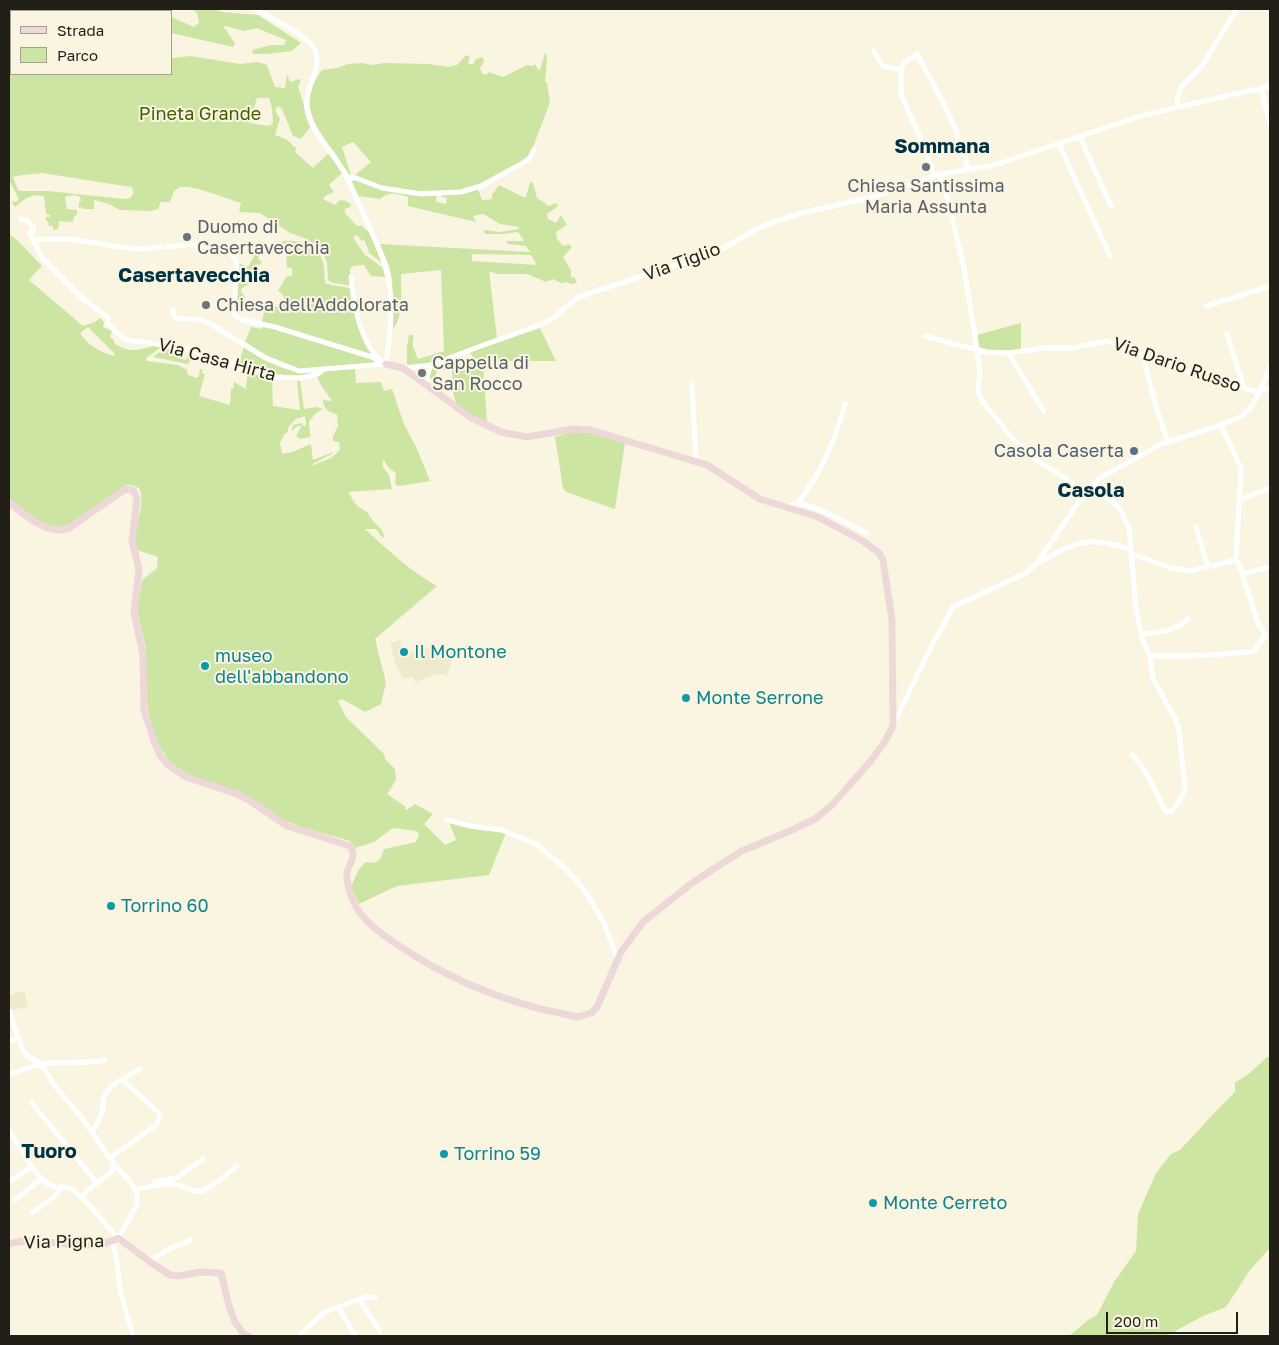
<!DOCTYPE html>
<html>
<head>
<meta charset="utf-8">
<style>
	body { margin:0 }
	#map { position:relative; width:1279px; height:1345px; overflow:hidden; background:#faf5e1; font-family:"Golos Text",sans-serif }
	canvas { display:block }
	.frame { position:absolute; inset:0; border:10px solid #211f18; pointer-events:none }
	.legend { position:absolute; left:10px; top:10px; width:162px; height:65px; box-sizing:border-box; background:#faf5e1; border:1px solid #a39f91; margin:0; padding:6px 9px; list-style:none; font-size:15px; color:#211f18 }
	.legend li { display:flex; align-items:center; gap:10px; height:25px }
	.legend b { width:25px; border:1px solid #a39f91 }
	.scale { position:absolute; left:1106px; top:1312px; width:132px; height:22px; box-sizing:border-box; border:2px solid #211f18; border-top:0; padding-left:6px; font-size:15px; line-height:18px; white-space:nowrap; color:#211f18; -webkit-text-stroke:4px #faf5e1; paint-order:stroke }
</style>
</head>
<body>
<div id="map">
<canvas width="1279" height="1345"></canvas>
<div class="frame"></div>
<ul class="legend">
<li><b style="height:6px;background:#edd7d8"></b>Strada</li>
<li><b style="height:14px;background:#cce5a3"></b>Parco</li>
</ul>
<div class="scale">200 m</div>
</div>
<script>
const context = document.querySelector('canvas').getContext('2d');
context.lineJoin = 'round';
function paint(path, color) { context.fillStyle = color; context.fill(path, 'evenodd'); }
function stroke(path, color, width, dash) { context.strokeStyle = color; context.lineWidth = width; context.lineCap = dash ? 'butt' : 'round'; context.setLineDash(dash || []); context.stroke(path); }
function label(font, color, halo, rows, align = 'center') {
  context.font = font + ' "Golos Text",sans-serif'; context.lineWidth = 4; context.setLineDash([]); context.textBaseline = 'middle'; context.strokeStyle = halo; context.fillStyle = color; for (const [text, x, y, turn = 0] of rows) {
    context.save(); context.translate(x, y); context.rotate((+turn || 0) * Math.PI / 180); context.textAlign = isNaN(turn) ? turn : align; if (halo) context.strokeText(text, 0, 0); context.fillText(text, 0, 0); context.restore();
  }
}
paint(new Path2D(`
	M400 640 404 655 418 649 452 647 451 663 447 676 436 674 416 682 413 677 403 679 395 663 390 643Z
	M24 991 28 1007 12 1010 9 1002V995Z`), '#efe9cd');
paint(new Path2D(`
	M193 9H213L223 12 258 15 301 43 292 51 266 54H253L252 50 271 45H284L286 40 257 28 244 31 226 26H223L235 43 233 47 171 33V17L194 27 199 23 197 13Z
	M9 13H11V74H140L153 75 154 74H171V58L191 56 240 64 257 62 267 65 275 87 285 88 287 74 290 82 299 79 301 80 298 87C303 100 305 113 311 126L301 139 293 136 282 109 278 106 275 110 280 119 275 135 286 139 296 148 295 152 313 168 329 153 342 173 329 185 334 192 325 196 323 199 335 205 340 200 346 201 351 204 350 207 345 209V213L357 226 361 225 369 232 382 263 368 252 369 251 364 240 362 241 357 235 353 237 364 254 383 268 385 277 371 276 364 265 353 266 350 269V286C343 283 334 285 328 280L327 263 324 255 316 245 307 239 290 233 260 213 239 212 241 203C226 199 195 185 181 187 178 187 176 190 174 191L170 202H161L158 209 151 211 120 210 109 204 94 200V209H83V207L79 208V202L81 201 80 197 75 195 65 197 67 209 77 210V215L74 216 73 222 59 221 58 229 53 230V226H49L48 221H46V224V217H50V215L46 214 44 196C31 193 24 199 15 207L12 202 13 201 16 202 19 199 18 197 9 180ZM257 98H269L272 108 273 123 269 126 249 123ZM42 173 131 187 133 189V194L130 198 124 199 48 191H22L18 190 13 177 23 175Z
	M546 52 547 61 545 81 547 83 550 102 533 147 528 156 522 161 480 186 461 190 419 191 379 186 355 175 371 162 353 142 342 147 351 175H350C344 168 340 160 335 153 314 124 297 103 322 70L337 68 348 64 362 63 372 65 384 63 429 64 448 67 457 65 466 55 470 57 468 64H473L476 59 483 57 484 62 480 68 482 73 486 75 489 72 503 77 527 65 533 66 535 64 539 71C543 65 542 59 546 52Z
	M353 179 383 190 437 194 436 202 446 204 447 198 442 197 441 194H462L478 189 482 200 492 199V195L499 185 523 197H526L530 182 533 183 537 198 549 206 556 203 558 206 547 214 548 219 556 223 561 215 567 225 556 232 557 239 563 246 569 244 572 247 563 257 571 270V277L575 278 577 283 571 284 567 282 561 283 553 279 546 282 527 274H497L489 271 497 338 430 363 407 366V346L409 335H413V347L418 359 444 351 441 270 401 274C401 292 404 314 393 330L392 278 389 266 380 244 530 252 526 246 508 244 506 241H524L518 232 503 234H485L484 230 500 232 518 229 519 227 500 224 483 214 473 216 476 222 408 206V197C398 194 389 191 380 199L358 196 352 182ZM472 254 531 255 537 265 472 261Z
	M9 234 16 239 42 266 29 280 83 326 95 322 100 318 104 322 103 327 112 331 110 337 114 340V343C131 355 141 349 160 344L163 346 146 358 147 361 178 365 187 370 188 375 197 378 199 375 200 369H202V373L205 374 199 396 230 405 231 389H233L234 382 246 389 248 372 272 379 273 406 300 410 297 381 300 380 304 409 316 407 323 409 315 414 309 422 310 437 300 439 296 436 301 427V426H298L291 431 293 425 302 423 303 426 306 425 305 416 296 419 289 426 287 433H285L280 443 282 454 292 452 311 444 313 460 333 452 332 454 314 463 311 466 331 458 340 450 339 442 333 441V436L338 426 337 414C329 413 323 408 323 400L332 401 321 385 317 377 324 371 355 369 356 383 381 382 384 391 392 389 404 424 417 449 430 481 399 486 395 484 396 473 388 467 383 459V467L389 475 392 489 348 492 357 506 367 512 373 521 382 530 385 538 381 536 376 529H365C388 550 410 571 437 586L375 639 386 683 381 704 365 712 342 699 338 701 346 717 384 754 385 759 395 769 396 780 387 794 406 807 405 809 407 810 415 804 433 814 424 824 445 845 456 840 449 822 479 828 484 831 488 829 506 833 489 875 397 886 359 904 351 886 359 869 366 862C378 865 381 859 384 849L416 842 419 835 417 831 393 828 374 842 355 848 350 841 301 827 281 819 256 801 194 778 171 764 157 742 149 714 146 699V649L137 610 142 580 157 568 158 557 137 550C136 546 135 542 135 538 136 522 146 503 139 488L131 485H126L68 525C46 532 25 511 9 498ZM88 327 115 354 113 356C101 352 87 345 80 333Z
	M282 241C301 239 321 245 324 267 325 273 324 278 325 283 334 287 342 285 351 289L354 310 374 356 262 322 264 312 262 310 273 312 274 307 280 306 284 299 283 295 278 291 287 276H292V268L287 267 286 257 291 255 290 250 284 251 283 249 271 250 262 254H260L258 259 262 262 260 265 257 264 255 267 259 270 258 274 253 276 255 281 242 288 241 291 245 297V304H239V300H236L238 263 248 267 258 249 282 243Z
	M1021 323V349L1012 351 988 350 987 349 979 347 977 335Z
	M264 326 374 359 375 361 373 363 300 369 269 358 245 342 251 327 262 329Z
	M540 328 556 361H475L470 352Z
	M167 346 178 348V358L186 360 188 356 193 359V361H190L188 364 153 357Z
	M244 347C266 363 291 375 318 372 291 381 265 373 238 365Z
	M448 364H483L487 423 457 407 453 392 452 370H437L435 378 429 379 432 368Z
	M572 432 592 433 625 443 615 509 566 492 563 488 555 437Z
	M1267 1057H1270V1248L1250 1270 1226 1307 1203 1316 1166 1336H1069L1088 1320 1097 1315 1114 1282 1136 1251 1138 1214 1156 1173 1171 1154 1180 1150 1217 1110 1235 1092V1083L1251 1072Z`), '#cce5a3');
stroke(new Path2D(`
	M9 9H35
	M255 9C269 17 308 36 314 48 325 68 301 89 308 114 314 136 333 153 344 172 353 188 360 207 368 224 375 241 385 258 388 277 394 304 390 336 386 364
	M874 51 883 66 896 69 901 68
	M901 68 904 63 917 54C937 91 959 128 968 168
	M901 68V94L922 142 934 175
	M1261 88 1270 125
	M1178 106 1177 98 1182 86 1202 66 1237 9
	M1080 137 1111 206
	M1059 144 1110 256
	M940 174 949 205 964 268 977 349 980 374 978 390 982 401 1014 440 1024 449 1038 461 1065 478 1085 493
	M347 178H356L382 188 421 194 461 192 481 186 521 164 529 159 534 150
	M21 219 27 221 34 228 30 234 43 259 80 296 108 318V324L122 337 127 340 184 348 273 377 301 378 318 374 324 369
	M33 241C41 238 47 239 56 239 91 237 124 254 160 247
	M191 245H213L233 249 232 255 237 263 234 313 238 318 243 320 275 327 372 357 386 364
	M166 247 186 245
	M351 277C353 302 360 341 379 359
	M1206 306 1270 286
	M173 310 174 316 176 318 200 320 209 323 266 358 299 371 385 364
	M1227 334 1244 388
	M925 336 985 352 1008 353 1044 348H1073L1107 341 1168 365 1221 383 1259 392
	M1008 353 1044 411
	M1143 356 1157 410 1168 442
	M404 368 431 365 478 347 540 325 553 318 578 297 718 251 757 229 776 221 802 213 873 197 940 174 989 166 1004 162 1144 115 1270 86
	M692 385 696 461
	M427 386V376L431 365
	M1261 389H1270
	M1221 425 1241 468 1236 560 1239 564 1258 623 1265 635
	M1089 488 1114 503 1120 509 1129 528 1136 609 1143 641 1150 656 1153 678 1176 721 1179 731 1185 788 1180 800 1172 811H1165C1155 791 1148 771 1132 755
	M1239 500 1270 488
	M797 504C822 472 834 443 845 404
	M786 507C790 506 794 504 797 504 813 503 851 525 866 533
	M1196 527 1208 567
	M1132 554 1171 568 1191 571 1236 560
	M1037 563C1044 561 1050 556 1058 552 1087 537 1099 541 1130 549
	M1242 574 1270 567
	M1142 634C1158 633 1176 631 1188 619
	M1150 656H1191L1252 652 1255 650 1265 635
	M893 725 929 651 953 607 1026 573 1037 563 1085 493 1100 478 1161 444 1221 425 1242 416 1251 407 1256 399 1270 367
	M447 820 470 826 501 830 536 844 566 869 585 891 604 923 618 960
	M9 1011 23 1051 26 1055 41 1064
	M9 1042 18 1038
	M9 1074C22 1070 36 1064 50 1063 69 1061 87 1064 105 1060
	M31 1102 97 1183
	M9 1131C21 1145 26 1163 39 1176 43 1180 49 1186 55 1187 62 1188 67 1185 73 1190 91 1203 102 1222 118 1238L137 1205V1193L131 1183 113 1163 82 1118 54 1085 42 1065
	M92 1132 102 1114 104 1097 108 1090 116 1083 140 1069
	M110 1158 156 1125 160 1118V1114L126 1083
	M9 1182 31 1167
	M156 1186 155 1182 178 1177 203 1159
	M135 1189C148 1188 165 1181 178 1185 186 1186 192 1193 201 1191 213 1188 226 1174 237 1166
	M81 1196 112 1171 113 1164
	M15 1200 41 1179
	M32 1213C44 1203 54 1201 62 1187
	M112 1242 116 1257 121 1294 133 1336
	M150 1261 171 1248 191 1240
	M359 1299 380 1331
	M338 1307 356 1336
	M299 1336 323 1313 365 1297H375`), '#fff', 5);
stroke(new Path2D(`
	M9 502C24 515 48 535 68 529L124 490 128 489 134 491 137 500 132 541 139 569 134 613 143 655 144 710 154 741 160 755 167 764 186 777 237 794 252 802 287 826 350 846C358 856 348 863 347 874 346 884 353 902 358 910 369 926 386 937 401 947 444 976 491 996 541 1009 553 1012 566 1014 578 1017L591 1013 597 1007 621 952 643 922 692 883 718 866 742 851 792 830 815 819 832 805 869 763 884 743 893 726 892 620 883 560 879 553 863 541 818 517 760 499 707 465 591 430 573 429 527 437 501 432 470 417 403 368 386 364
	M9 1244C44 1233 86 1257 118 1238L153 1264 170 1275 179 1276 200 1272 221 1273 229 1306 235 1322 244 1335 248 1336`), '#edd7d8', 7);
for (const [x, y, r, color] of [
	[926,167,5,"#6b7280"],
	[187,237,5,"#6b7280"],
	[206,305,5,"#6b7280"],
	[422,373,5,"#6b7280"],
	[1134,451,5,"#5c6f8a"],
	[404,652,5,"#0f9aa8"],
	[205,666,5,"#0f9aa8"],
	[686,698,5,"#0f9aa8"],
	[111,906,5,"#0f9aa8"],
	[444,1154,5,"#0f9aa8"],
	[873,1203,5,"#0f9aa8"]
]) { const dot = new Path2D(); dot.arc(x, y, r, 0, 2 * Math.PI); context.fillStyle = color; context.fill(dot); stroke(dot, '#faf5e1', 2); }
label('18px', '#455c00', '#faf5e1', [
	["Pineta Grande",200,114]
]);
label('18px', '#5b616d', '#faf5e1', [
	["Chiesa Santissima",926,186,"center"],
	["Maria Assunta",926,207,"center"],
	["Duomo di",197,227],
	["Casertavecchia",197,248],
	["Chiesa dell'Addolorata",216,305],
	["Cappella di",432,363],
	["San Rocco",432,384]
], 'left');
label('18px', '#211f18', '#faf5e1', [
	["Via Tiglio",682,262,-20],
	["Via Casa Hirta",217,360,15],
	["Via Dario Russo",1177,365,19],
	["Via Pigna",64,1242,-1]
]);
label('18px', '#4e5e75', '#faf5e1', [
	["Casola Caserta",1124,451]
], 'right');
label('18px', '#0d838f', '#faf5e1', [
	["Il Montone",414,652],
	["museo",215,656],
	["dell'abbandono",215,677],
	["Monte Serrone",696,698],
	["Torrino 60",121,906],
	["Torrino 59",454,1154],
	["Monte Cerreto",883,1203]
], 'left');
label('bold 20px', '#003245', '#faf5e1', [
	["Sommana",942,147],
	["Casertavecchia",194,276],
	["Casola",1091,491],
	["Tuoro",49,1152]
]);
</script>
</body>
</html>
